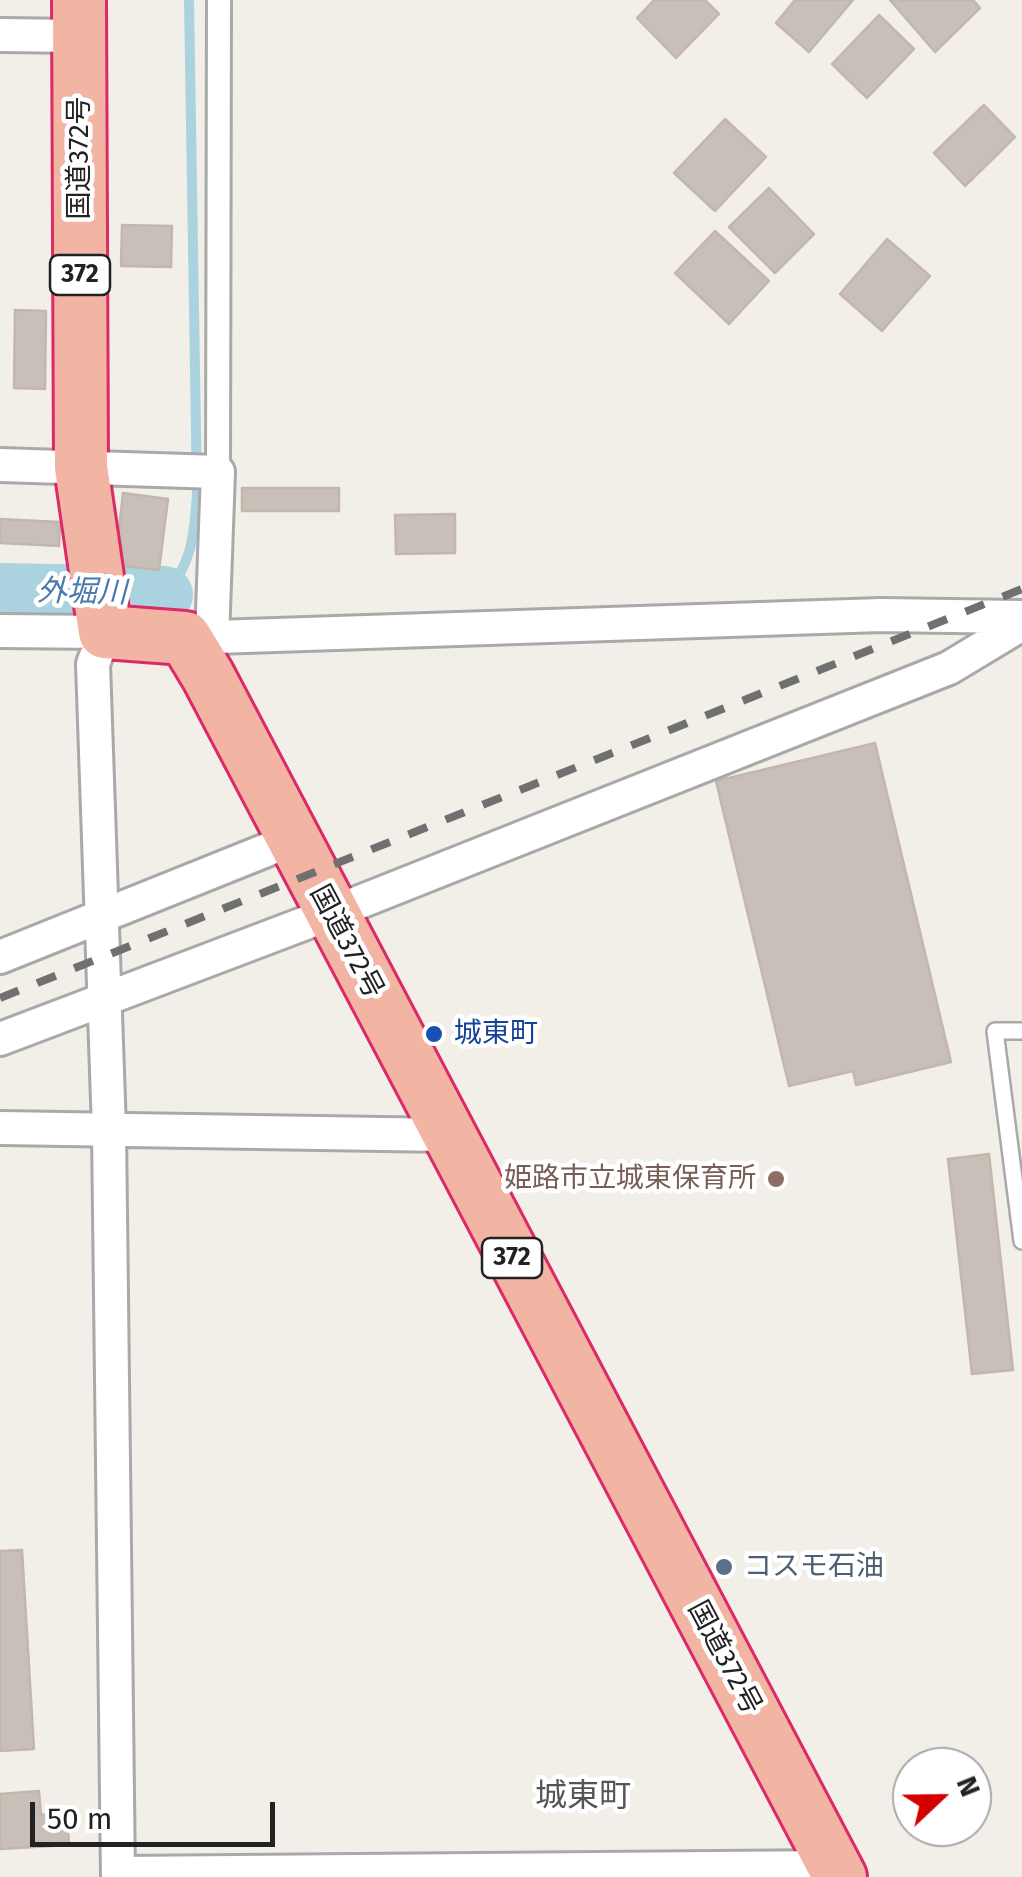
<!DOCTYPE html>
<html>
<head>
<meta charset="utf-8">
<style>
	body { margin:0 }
	#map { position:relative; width:1022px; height:1877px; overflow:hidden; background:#f2efe9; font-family:"Fira Sans",sans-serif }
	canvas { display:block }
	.north { position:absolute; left:892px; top:1747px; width:100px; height:100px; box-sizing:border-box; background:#fff; border:2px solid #a7a7a7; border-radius:50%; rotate:68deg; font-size:28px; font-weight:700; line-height:40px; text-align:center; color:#222 }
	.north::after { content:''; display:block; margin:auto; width:35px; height:45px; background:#d40000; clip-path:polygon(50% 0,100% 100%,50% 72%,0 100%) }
	.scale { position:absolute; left:30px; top:1802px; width:245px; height:45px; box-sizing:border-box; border:5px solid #222; border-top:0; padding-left:12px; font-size:30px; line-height:35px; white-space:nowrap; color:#222; -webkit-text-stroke:8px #fff; paint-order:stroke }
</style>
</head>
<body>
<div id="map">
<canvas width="1022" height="1877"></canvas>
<div class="north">N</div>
<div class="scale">50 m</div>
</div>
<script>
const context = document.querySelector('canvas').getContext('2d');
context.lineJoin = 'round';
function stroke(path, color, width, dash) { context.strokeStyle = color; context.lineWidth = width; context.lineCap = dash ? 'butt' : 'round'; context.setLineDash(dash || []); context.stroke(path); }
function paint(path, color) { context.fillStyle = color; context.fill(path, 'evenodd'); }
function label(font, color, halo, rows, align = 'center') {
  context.font = font + ' "Fira Sans","Noto Sans JP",sans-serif'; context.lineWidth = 9; context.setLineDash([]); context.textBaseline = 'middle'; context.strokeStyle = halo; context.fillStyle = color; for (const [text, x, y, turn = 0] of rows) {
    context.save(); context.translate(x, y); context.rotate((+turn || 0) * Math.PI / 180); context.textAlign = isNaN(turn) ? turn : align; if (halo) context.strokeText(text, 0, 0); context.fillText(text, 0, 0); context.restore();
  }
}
stroke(new Path2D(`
	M164 595C193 564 194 534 197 493L189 0`), '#aad3df', 10);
stroke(new Path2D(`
	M0 592 164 595`), '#aad3df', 58);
const building = new Path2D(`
	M654 0H705L719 14 676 58 637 18Z
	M795 0H853L809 52 776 23Z
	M890 0H973L980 8 935 52Z
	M879 15 914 49 867 98 832 64Z
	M984 105 1015 137 965 186 934 153Z
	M725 119 766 157 715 211 674 173Z
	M769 188 814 234 775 273 729 227Z
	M122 225 172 226 171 267 121 266Z
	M715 231 769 281 729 324 675 273Z
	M887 239 930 276 882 331 840 294Z
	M15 310 46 311 45 389 14 388Z
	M242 488H339V511H242Z
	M123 493 168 499 159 570 115 565Z
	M455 514V553L396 554 395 515Z
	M0 519 60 522 59 546 0 543Z
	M875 743 951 1062 856 1085 853 1071 789 1086 716 781Z
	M989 1154 1013 1370 972 1374 948 1159Z
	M22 1550 34 1749 0 1751V1551Z
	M39 1791 41 1815 67 1813 69 1845 0 1849V1794Z`);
paint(building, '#c7bfb8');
stroke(building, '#c4b6ab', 2.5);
const service = new Path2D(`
	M1022 1031H995L1022 1241`);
const pedestrian = new Path2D(`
	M218 472 219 0`);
const minor = new Path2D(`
	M0 35 79 36
	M0 465 218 472 212 638
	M0 631 105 632 93 664 109 1130 118 1877
	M185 638 881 615 1022 617
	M0 957 294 839
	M0 1039 332 913 949 668 1022 624
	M0 1128 447 1135
	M118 1873 835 1867`);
const trunk = new Path2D(`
	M79 0 81 467 105 632 185 638 208 676 840 1877`);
stroke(service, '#a9a9a9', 20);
stroke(pedestrian, '#a9a9a9', 28);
stroke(minor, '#a9a9a9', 38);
stroke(trunk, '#dc2a67', 58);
stroke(service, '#fff', 15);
stroke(pedestrian, '#fff', 22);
stroke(minor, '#fff', 32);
stroke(trunk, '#f2b4a3', 52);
stroke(new Path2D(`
	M0 998 1022 589`), '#707070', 8, [20, 20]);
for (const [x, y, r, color] of [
	[434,1034,10,"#1a4fb4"],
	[776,1179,10,"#8d6e63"],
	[724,1567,10,"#5c6f8a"]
]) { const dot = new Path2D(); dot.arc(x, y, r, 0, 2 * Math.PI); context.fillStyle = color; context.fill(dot); stroke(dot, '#fff', 4); }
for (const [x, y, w] of [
	[80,275,60],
	[512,1258,60]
]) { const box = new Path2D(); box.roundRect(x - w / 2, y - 20, w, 40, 8); context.fillStyle = '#fff'; context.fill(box); stroke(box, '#222', 2.5); }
label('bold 25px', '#222', null, [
	["372",80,275],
	["372",512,1258]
]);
label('28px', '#222', '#fff', [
	["国道372号",80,158,-90],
	["国道372号",346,942,62],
	["国道372号",724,1658,62]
]);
label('28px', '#164399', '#fff', [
	["城東町",454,1034]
], 'left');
label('28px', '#785e54', '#fff', [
	["姫路市立城東保育所",756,1179]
], 'right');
label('28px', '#4e5e75', '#fff', [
	["コスモ石油",744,1567]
], 'left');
label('italic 30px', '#4a7aab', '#fff', [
	["外堀川",82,593,1]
]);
label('32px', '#555', '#fff', [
	["城東町",583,1797]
]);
</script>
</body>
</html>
